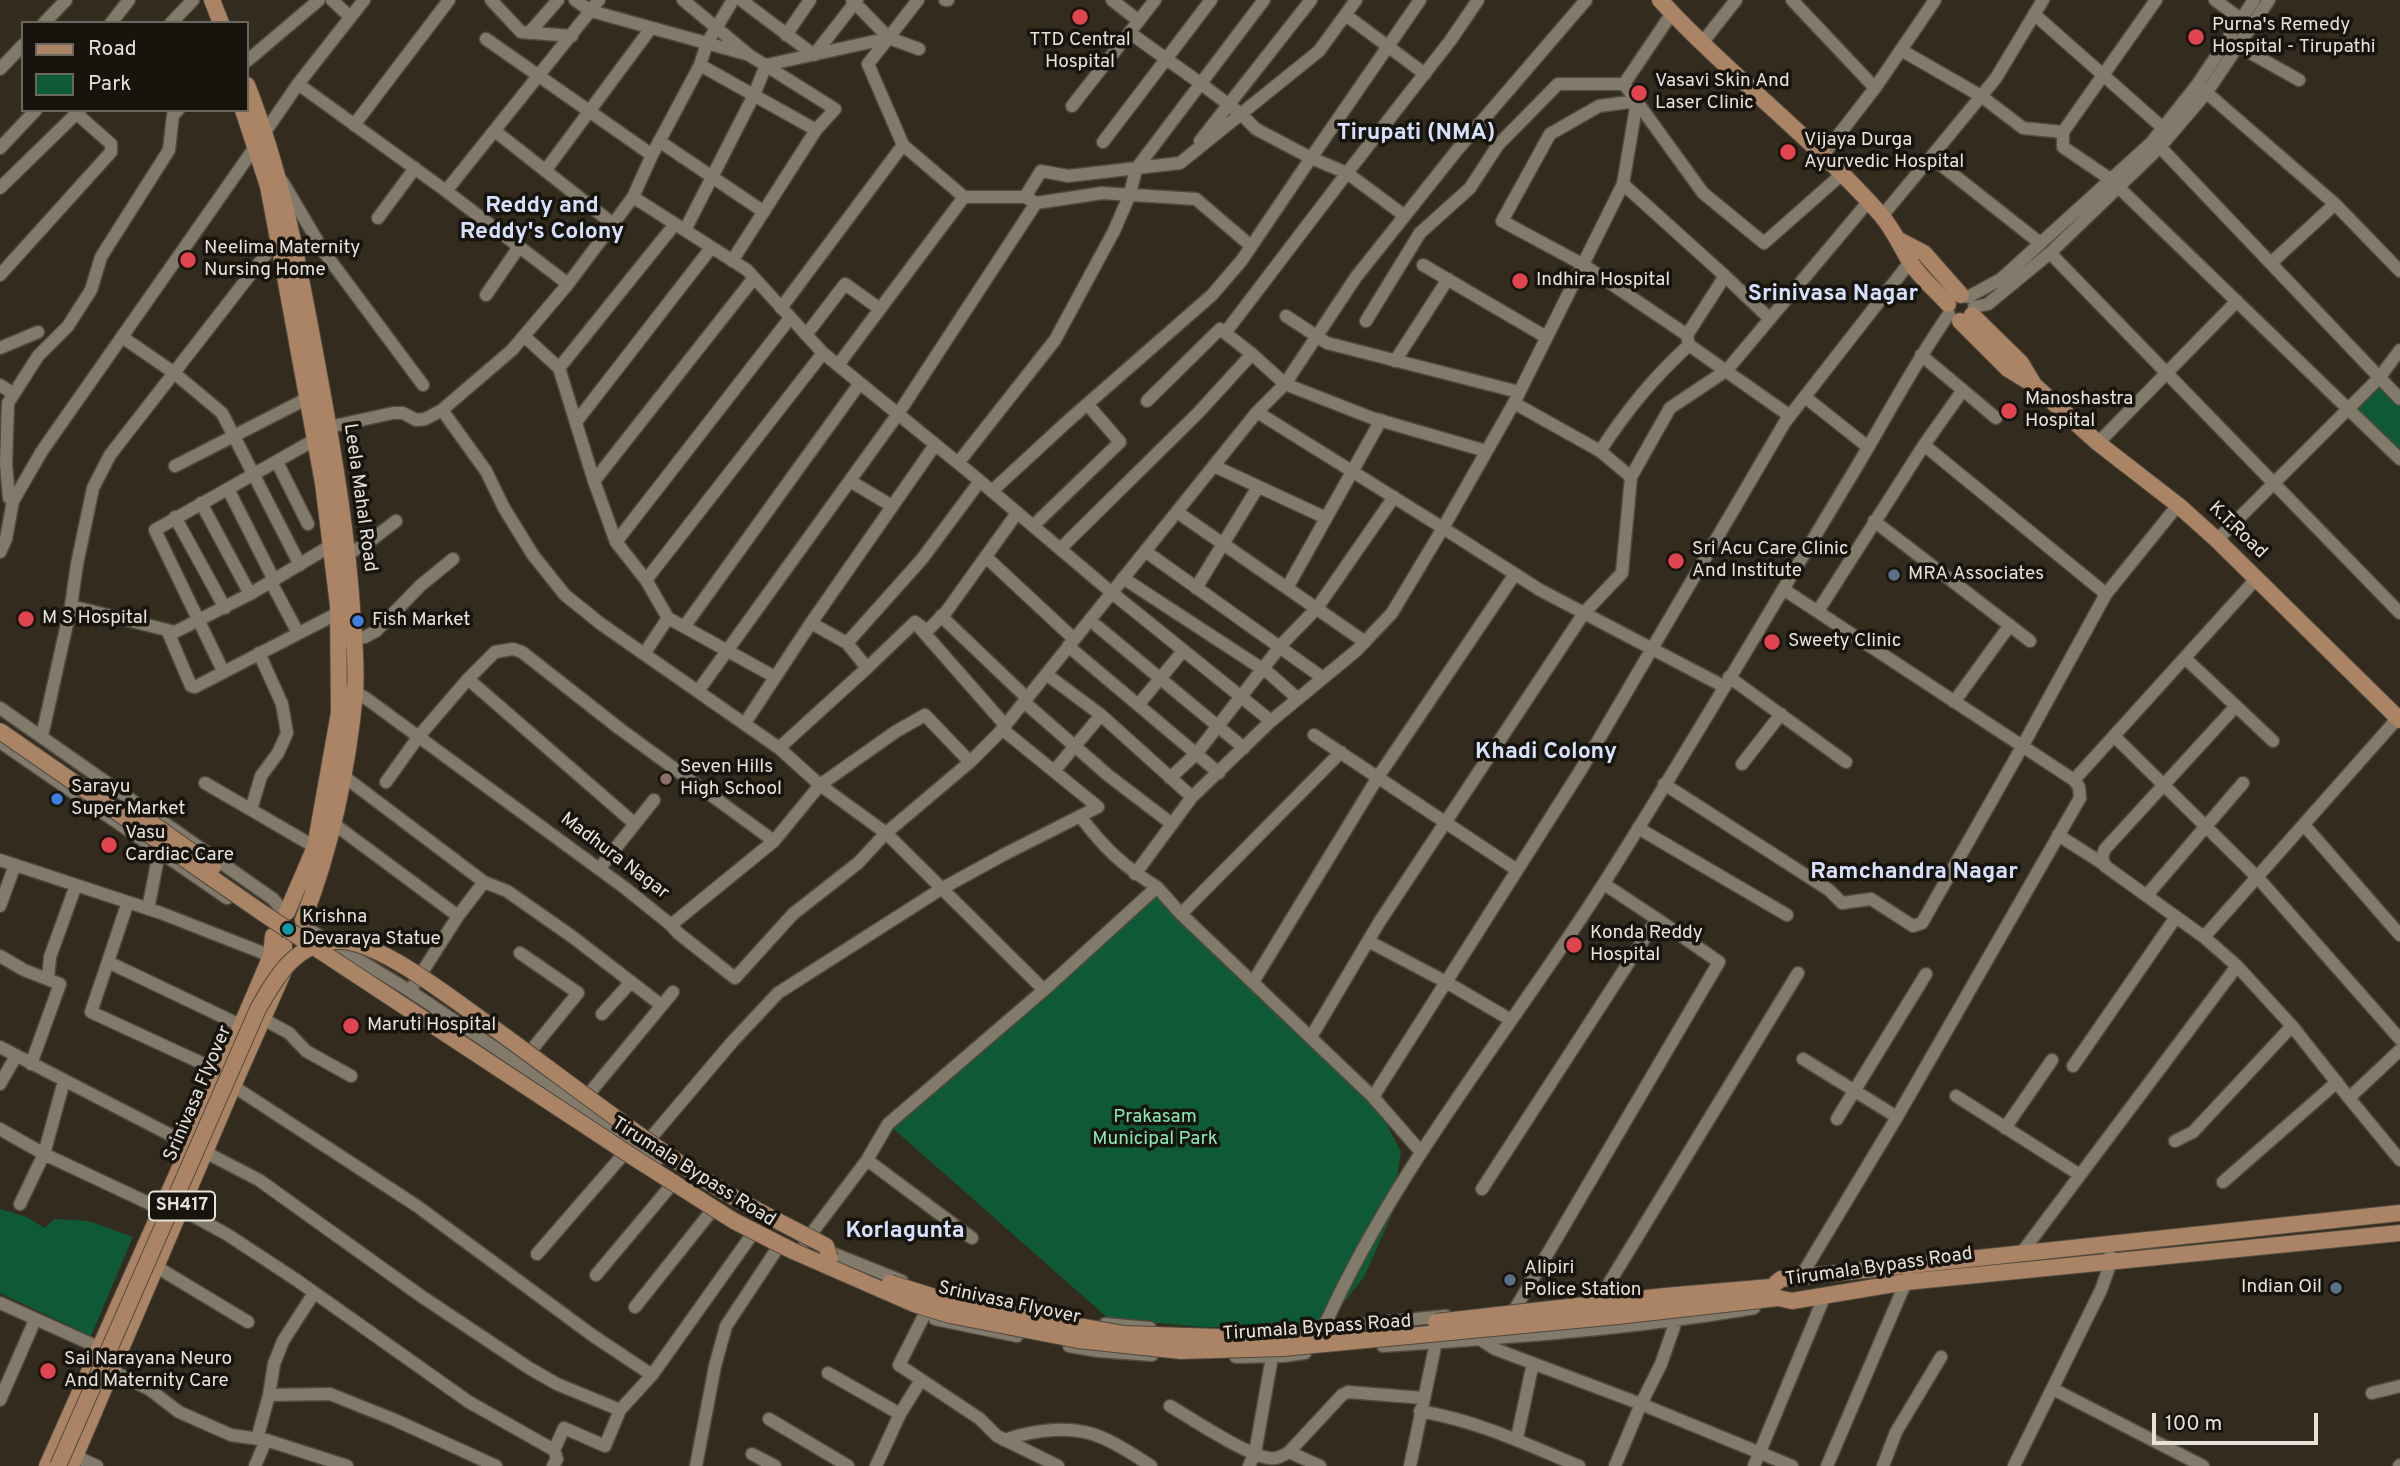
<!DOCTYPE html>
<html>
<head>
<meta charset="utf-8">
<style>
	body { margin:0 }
	#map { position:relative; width:2400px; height:1466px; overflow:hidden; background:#322b1e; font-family:Overpass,sans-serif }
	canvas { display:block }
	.legend { position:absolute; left:21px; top:21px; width:228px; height:91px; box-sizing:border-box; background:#17140e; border:2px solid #6a6760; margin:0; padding:9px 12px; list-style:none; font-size:21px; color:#e7e3db }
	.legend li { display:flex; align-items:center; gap:14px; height:35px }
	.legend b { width:35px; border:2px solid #6a6760 }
	.scale { position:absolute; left:2152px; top:1413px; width:166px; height:32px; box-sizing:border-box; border:4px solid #e7e3db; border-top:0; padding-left:9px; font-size:21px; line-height:24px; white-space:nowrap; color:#e7e3db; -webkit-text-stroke:5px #17140e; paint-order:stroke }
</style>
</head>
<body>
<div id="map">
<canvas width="2400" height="1466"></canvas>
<ul class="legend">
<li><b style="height:9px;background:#aa8464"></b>Road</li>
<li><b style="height:19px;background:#0e5a37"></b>Park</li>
</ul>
<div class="scale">100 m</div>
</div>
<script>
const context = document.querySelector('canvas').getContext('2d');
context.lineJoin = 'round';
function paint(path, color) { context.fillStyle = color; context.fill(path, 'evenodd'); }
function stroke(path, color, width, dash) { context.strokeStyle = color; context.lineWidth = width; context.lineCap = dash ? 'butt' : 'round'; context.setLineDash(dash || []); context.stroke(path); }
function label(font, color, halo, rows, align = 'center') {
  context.font = font + ' Overpass,sans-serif'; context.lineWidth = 7; context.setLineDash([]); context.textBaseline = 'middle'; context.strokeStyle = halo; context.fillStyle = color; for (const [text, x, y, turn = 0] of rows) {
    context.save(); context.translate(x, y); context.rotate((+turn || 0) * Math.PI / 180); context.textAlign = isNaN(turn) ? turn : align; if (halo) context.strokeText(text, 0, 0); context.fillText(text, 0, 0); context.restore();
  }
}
paint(new Path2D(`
	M2381 376 2400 396V459L2348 409Z
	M1157 887 1373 1097 1401 1152 1391 1217 1364 1277 1323 1329 1203 1327 1109 1319 888 1124Z
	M0 1209 27 1217 44 1228 54 1219 89 1221 133 1237 91 1336 0 1293Z`), '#0e5a37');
const minor = new Path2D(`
	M332 0 349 16
	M364 0 298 84 446 191 599 0
	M491 0 521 32 572 36
	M575 0 591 11 746 54
	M683 0 749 55 835 109 816 130
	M741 0 814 55 857 0
	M852 0 889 38 919 49
	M945 0H948
	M1112 0 1139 21
	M1792 0 1875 88
	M2215 0 2246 23
	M1672 13 1624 84 1703 193 1764 243 1841 175
	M2034 14 2163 128
	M1347 16 1425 74
	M44 23 66 0
	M111 23 129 0
	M171 23 193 0
	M529 33 558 0
	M786 35 810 0
	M486 39 652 155 633 197
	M1702 43 1736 0
	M2238 46 2299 80
	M1901 50 1981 96 2023 128 2063 132V147L2110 179 2400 459
	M247 61 319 0
	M700 65 707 43 733 0
	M0 69 23 45
	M2200 87 2335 204 2400 271
	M1072 106 1155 0
	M354 125 449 0
	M495 131 613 224 633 197 747 270 823 353 974 476 1111 592 1271 721 1357 650 1392 613 1443 528 1540 590 1723 686
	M265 132 298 84
	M2063 132 2156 0
	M659 141 764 212
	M1200 141 1311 0
	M1103 142 1211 0
	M903 145 868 64 918 0
	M2160 147 2400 399
	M0 148 36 110
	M652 155 700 65 816 130 732 261
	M1823 155 1875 88 1935 0
	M1931 157 1996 78 2043 0
	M545 171 651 28
	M282 181 324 252 423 385
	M1623 184 1725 276 1687 335
	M0 188 80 110
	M446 191 568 284
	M1405 216 1347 173 1450 41 1478 0
	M1882 216 1931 157 2040 243
	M378 218 415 168
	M685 230 754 95 766 65 889 38
	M1251 246 1196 199 1102 193 1036 203 1025 197 1041 171 1068 176 1180 163 1319 51 1356 0
	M2050 253 2400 613
	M2271 263 2335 204
	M1423 265 1546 337
	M0 275 111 152V144L76 113
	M1725 276 1770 319
	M486 295 519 247
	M1968 297 2001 279 2151 143 2197 85 2254 0
	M1974 307 1988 304 2050 253 2160 147 2207 92 2269 0
	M781 308 903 145 964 197H1025
	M1286 316 1327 343 1519 392
	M1366 321 1420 233 1470 188 1498 145 1558 84H1624
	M1225 333 1347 173 1311 158 1420 0
	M806 335 845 284 880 309
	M524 336 559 368 594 481 754 278
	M122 337 173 372 222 413 300 565
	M1689 345 1790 416
	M0 348 38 332
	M1921 355 1996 418
	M1395 361 1448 279
	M838 365 964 197
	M559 368 675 224
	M0 385 14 394
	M1805 397 1868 447
	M1147 401 1220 329 1252 354
	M442 410 486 471 504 508 533 555 565 595 601 624 779 748 820 785 886 833 1044 990
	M576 422 711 248
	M320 429 393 413H403L416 420 425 419 442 410 512 350 568 284 613 224
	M2098 443 2237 301
	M1924 445 1963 390
	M1486 451 1372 418 1285 384 1356 277 1458 149 1586 0
	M1600 451 1631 477
	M277 462 308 524
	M958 463 1055 340 1114 231 1130 194 1136 169 1264 0
	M175 466 308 398
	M1214 466 1326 518
	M594 481 616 542 646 580 668 618 775 677
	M850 481 892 506
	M228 489 274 580
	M992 491 1069 420 1212 295 1242 260 1311 158 1256 129 1241 114 1200 83 1130 33
	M9 498 6 464 8 403 38 356 68 326 91 290 101 257 169 150 173 115 178 110
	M201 503 250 594
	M1177 512 1365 642
	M175 517 225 608
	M1874 521 2030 641
	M1033 526 1120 442 1088 405
	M2217 540 2379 378 2400 350
	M616 542 790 318
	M1060 549 1198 413 1252 354 1285 384 1257 412
	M1145 551 1323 678
	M0 552 6 539 13 501 42 451 255 147
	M347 554 365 545 396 521
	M986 557 1074 639
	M1123 578 1270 674 1298 699
	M646 580 823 353
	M271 582 298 633
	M1196 588 1258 487
	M1287 588 1381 420
	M1783 589 2074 780 2079 787 2080 798 1897 1117 1800 1278
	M71 606 175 632 250 594 332 545
	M1818 611 1924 445 2106 594
	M941 616 1027 698
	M1097 626 1244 748
	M684 627 860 383
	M919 627 1005 725
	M168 632 191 686 195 687 338 613
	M354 638 365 637 376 631 421 585 453 559
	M847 643 922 559 980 481
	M1068 646 1219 773
	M644 654 668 618
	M2185 658 2273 741
	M867 668 915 622 927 631 946 612 1017 513
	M223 671 155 530 316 439
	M1046 674 1101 715 1192 797
	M1729 677 1846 762
	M468 679 635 824
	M698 691 898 414 1036 203
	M339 693 355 692 367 699 625 888 671 925 774 841 820 785 895 732 925 715 970 762
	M1024 702 1109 776 1172 824
	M1954 702 2010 625
	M1138 705 1183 651
	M0 708 273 899 284 912
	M745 723 811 623 935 445
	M1314 735 1517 870
	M42 736 71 606 77 564 93 488 110 455 278 239
	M2114 736 2258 878 2400 1039
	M0 742 227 898
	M779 748 867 668 847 643 811 623
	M1742 764 1781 714
	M1054 771 1101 715
	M342 775 484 882 507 891 574 938 661 1005
	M1170 778 1196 754 1283 643 1317 608 1394 497
	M2074 780 2256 579
	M386 782 419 736 468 679 495 652 513 649 522 652 620 729 774 841
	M205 783 315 847
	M1664 784 1829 890 1842 903 1871 899 1913 926 1922 923 2022 747 2106 594 2178 505
	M251 810 261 776 278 753 287 733 282 704 259 653
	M1080 816C1104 848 1123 866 1157 887
	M334 824 458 916
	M2304 825 2400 935
	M1638 828 1787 915
	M2058 835 2105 865
	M0 860 161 913 271 956
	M599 869 654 800
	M1135 874 1192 797 1271 721
	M2147 895 2243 783
	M128 902 91 1012 221 1072
	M0 906 15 865
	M148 909 159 853
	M1181 914 1341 752
	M671 925 678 933 735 978 793 914 858 863 886 833 970 762 999 733 1257 412 1443 528 1514 403 1623 184 1637 101 1599 106 1550 134 1502 221 1582 264 1687 335 1689 345C1653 378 1627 410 1600 451L1514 403
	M305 927 410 991 660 1158
	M2204 937 2398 718
	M1368 941 1446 982 1511 1020
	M520 953 578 993 524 1059
	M0 956 24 970 60 984 31 1064
	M108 962 240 1025
	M2237 966 2292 1026 2349 1098 2400 1050
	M48 979 50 957 76 885
	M1253 982 1378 777 1515 574
	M410 991 458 916 484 882
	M602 1014 631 982
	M263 1019 289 1033 306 1051 351 1076
	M1311 1037 1380 921 1584 613 1622 573 1631 477 1670 408 1727 370 1868 202
	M0 1047 190 1145
	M1803 1059 1897 1117
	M2073 1066 2176 917
	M0 1084 16 1056
	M233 1086 417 1206 592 1335 652 1375
	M1956 1096 2080 1175
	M1373 1097 1582 768 1785 422 1910 262
	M2349 1098 2400 1160
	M582 1102 673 992
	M1837 1119 1926 974
	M2005 1128 2052 1060
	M0 1129 44 1154 161 1209
	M2175 1141 2193 1132 2292 1026
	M643 1147 733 1041 778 993 941 889 1005 854 1098 807 1002 729
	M205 1152 259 1180 421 1296 529 1368 557 1384 620 1410
	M867 1160 972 1238
	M2223 1182 2337 1082
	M1482 1189 1657 919 1604 884
	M20 1204 44 1154 64 1081
	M181 1209 228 1235 295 1279 469 1402 554 1450 557 1459 553 1466
	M805 1242 867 1160 888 1124 1044 990 1157 887 1181 914 1373 1097 1421 1152
	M822 1249 902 1281
	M537 1254 622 1156
	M2020 1255 2237 966 2204 937 2105 866 2102 857 2105 849 2236 706
	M155 1266 248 1322
	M596 1275 669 1188
	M1600 1298 1798 973
	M932 1300 899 1365 980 1419 997 1436 1058 1466
	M0 1303 100 1348
	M635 1307 710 1213
	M1515 1309 1719 962 1657 919
	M935 1319 1017 1336
	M1105 1324 1150 1328
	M1304 1330 1446 1316
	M1324 1336 1323 1329C1395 1168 1510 1031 1604 883 1690 748 1770 610 1853 473 1885 420 1913 365 1949 314
	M1481 1340 1495 1349 1641 1404 1792 1466
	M1069 1346 1098 1351 1152 1355
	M1383 1346C1507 1338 1631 1329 1754 1308
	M1236 1357 1283 1356 1305 1353
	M112 1371 149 1389 179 1412 231 1435 266 1440 347 1466
	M828 1373 900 1414 921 1380
	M2053 1389 2203 1466
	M2372 1393 2400 1386
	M269 1395 330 1394 395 1420 496 1466
	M0 1400 35 1320
	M1170 1406C1192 1419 1246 1455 1269 1458 1278 1459 1282 1456 1289 1452L1342 1395 1348 1392 1423 1398
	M1420 1411C1481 1422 1523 1443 1579 1466
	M769 1419 848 1466
	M1517 1438 1533 1363
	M257 1439 269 1395 274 1364 283 1341 314 1293
	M1004 1440C1034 1430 1073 1424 1103 1438 1119 1445 1136 1456 1151 1466
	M554 1450 564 1428 605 1446 620 1410 652 1375 751 1236
	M1289 1452 1320 1466
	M68 1453 97 1466
	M752 1454 775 1466
	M255 1466 266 1440
	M696 1466 715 1366 726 1326 777 1249
	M876 1466 900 1414
	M1249 1466 1255 1453 1272 1357
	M1410 1466 1436 1342
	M1615 1466 1641 1404 1661 1364 1676 1321
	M1754 1466 1825 1295
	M1827 1466 1908 1277
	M1883 1466 1896 1432 1941 1357
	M2014 1466 2101 1290 2111 1262 2110 1256
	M2399 1466 2400 1465`);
const major = new Path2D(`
	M212 0 221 23
	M1660 0C1730 76 1813 138 1881 215 1893 229 1900 245 1909 260 1918 276 1936 290 1948 304
	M247 85C281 171 297 256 314 347 330 433 346 520 352 608 354 636 357 666 355 693 348 768 331 850 303 920
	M243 110 268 186 278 239 323 483 338 605 339 713 315 847 287 912
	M1899 240 1924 253 1961 295
	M1972 315 2021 363 2033 383
	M1960 321 2008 369 2034 385 2098 443 2178 505 2217 540 2400 720
	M1771 1287 1781 1279 2400 1213
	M1778 1298 1792 1301 1906 1282 2400 1233
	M47 1466 190 1145 271 956 273 936
	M71 1466 233 1086 283 973 284 945`);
stroke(minor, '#4f493e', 15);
stroke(major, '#4f493e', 18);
stroke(minor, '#827a6b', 12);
stroke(major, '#aa8464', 16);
const majorBridge = new Path2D(`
	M0 731 261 912 636 1159 734 1221 793 1251 914 1304 950 1315 1078 1340 1181 1351 1283 1348 1618 1316 1778 1298
	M143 817 213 867
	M890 1283 957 1304 1124 1334 1250 1338 1316 1335
	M1436 1322 1665 1296 1771 1287
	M58 1466 258 1009C276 977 296 942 338 941 378 940 448 996 481 1019 553 1070 623 1126 696 1174 738 1202 782 1223 826 1246L830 1258`);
stroke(majorBridge, '#4f493e', 18, []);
stroke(majorBridge, '#aa8464', 16);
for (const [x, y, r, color] of [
	[1080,17,9,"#e0444e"],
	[2196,37,9,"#e0444e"],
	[1639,93,9,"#e0444e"],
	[1788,152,9,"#e0444e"],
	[188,260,9,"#e0444e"],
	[1520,281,9,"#e0444e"],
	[2009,411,9,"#e0444e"],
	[1676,561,9,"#e0444e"],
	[1894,575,7,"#5c6f8a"],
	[26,619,9,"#e0444e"],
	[358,621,7,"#3f7fe0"],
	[1772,642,9,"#e0444e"],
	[666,779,7,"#8d6e63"],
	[57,799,7,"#3f7fe0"],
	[109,845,9,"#e0444e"],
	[288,929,7,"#0f9aa8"],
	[1574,945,9,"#e0444e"],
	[351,1026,9,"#e0444e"],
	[1510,1280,7,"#5c6f8a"],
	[2336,1288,7,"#5c6f8a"],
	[48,1371,9,"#e0444e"]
]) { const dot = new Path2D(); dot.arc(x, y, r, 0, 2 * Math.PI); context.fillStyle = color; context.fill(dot); stroke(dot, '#17140e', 2.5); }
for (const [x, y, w] of [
	[182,1206,66]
]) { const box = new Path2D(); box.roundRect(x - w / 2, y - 14.5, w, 29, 5); context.fillStyle = '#17140e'; context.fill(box); stroke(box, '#e7e3db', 2); }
label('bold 18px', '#e7e3db', null, [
	["SH417",182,1206]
]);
label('19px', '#e7e3db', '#17140e', [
	["Purna's Remedy",2212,26],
	["Hospital - Tirupathi",2212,48],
	["TTD Central",1080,41,"center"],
	["Hospital",1080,63,"center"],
	["Vasavi Skin And",1655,82],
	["Laser Clinic",1655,104],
	["Vijaya Durga",1804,141],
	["Ayurvedic Hospital",1804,163],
	["Neelima Maternity",204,249],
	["Nursing Home",204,271],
	["Indhira Hospital",1536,281],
	["Manoshastra",2025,400],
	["Hospital",2025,422],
	["Sri Acu Care Clinic",1692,550],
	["And Institute",1692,572],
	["MRA Associates",1908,575],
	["M S Hospital",42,619],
	["Fish Market",372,621],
	["Sweety Clinic",1788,642],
	["Seven Hills",680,768],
	["High School",680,790],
	["Sarayu",71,788],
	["Super Market",71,810],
	["Vasu",125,834],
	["Cardiac Care",125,856],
	["Krishna",302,918],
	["Devaraya Statue",302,940],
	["Konda Reddy",1590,934],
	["Hospital",1590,956],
	["Maruti Hospital",367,1026],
	["Alipiri",1524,1269],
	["Police Station",1524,1291],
	["Indian Oil",2322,1288,"right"],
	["Sai Narayana Neuro",64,1360],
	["And Maternity Care",64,1382]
], 'left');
label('19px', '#e7e3db', '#17140e', [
	["Leela Mahal Road",359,498,82],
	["K.T.Road",2237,531,44],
	["Madhura Nagar",614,857,37],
	["Srinivasa Flyover",199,1094,-67],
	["Tirumala Bypass Road",693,1173,32],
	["Tirumala Bypass Road",1879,1268,-8],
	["Srinivasa Flyover",1009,1304,12],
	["Tirumala Bypass Road",1317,1329,-4]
]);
label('19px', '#88eab2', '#17140e', [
	["Prakasam",1155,1118],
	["Municipal Park",1155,1140]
]);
label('bold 23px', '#d7e0fc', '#17140e', [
	["Tirupati (NMA)",1416,134],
	["Reddy and",542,207],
	["Reddy's Colony",542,233],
	["Srinivasa Nagar",1833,295],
	["Khadi Colony",1546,753],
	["Ramchandra Nagar",1914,873],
	["Korlagunta",905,1232]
]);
</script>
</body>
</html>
